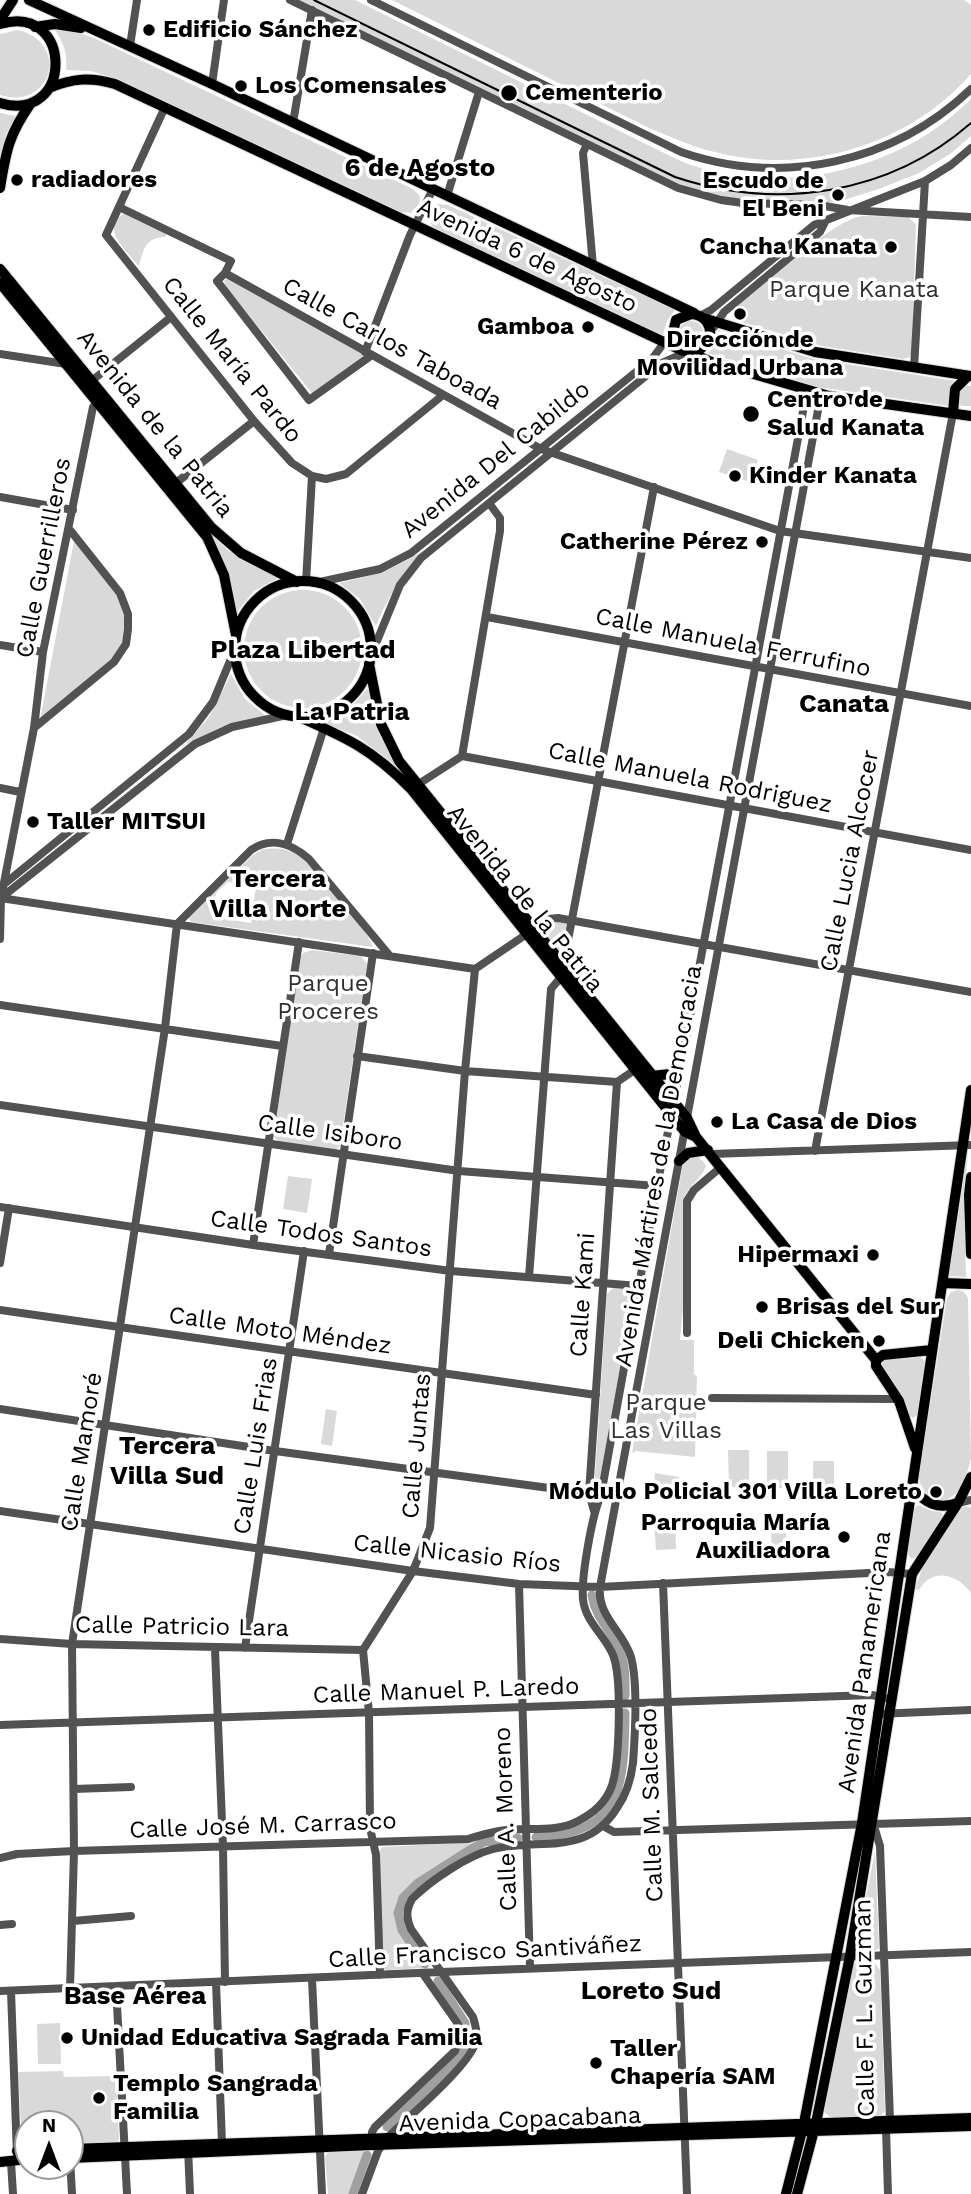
<!DOCTYPE html>
<html>
<head>
<meta charset="utf-8">
<style>
	body { margin:0 }
	#map { position:relative; width:971px; height:2194px; overflow:hidden; background:#fff; font-family:"Work Sans",sans-serif }
	canvas { display:block }
	.north { position:absolute; left:14px; top:2110px; width:70px; height:70px; box-sizing:border-box; background:#fff; border:2px solid #999; border-radius:50%; rotate:0deg; font-size:19px; font-weight:700; line-height:28px; text-align:center; color:#000 }
	.north::after { content:''; display:block; margin:auto; width:24px; height:32px; background:#000; clip-path:polygon(50% 0,100% 100%,50% 72%,0 100%) }
</style>
</head>
<body>
<div id="map">
<canvas width="971" height="2194"></canvas>
<div class="north">N</div>
</div>
<script>
const context = document.querySelector('canvas').getContext('2d');
context.lineJoin = 'round';
function paint(path, color) { context.fillStyle = color; context.fill(path, 'evenodd'); }
function stroke(path, color, width, dash) { context.strokeStyle = color; context.lineWidth = width; context.lineCap = dash ? 'butt' : 'round'; context.setLineDash(dash || []); context.stroke(path); }
function label(font, color, halo, rows, align = 'center') {
  context.font = font + ' "Work Sans",sans-serif'; context.lineWidth = 7; context.setLineDash([]); context.textBaseline = 'middle'; context.strokeStyle = halo; context.fillStyle = color; for (const [text, x, y, turn = 0] of rows) {
    context.save(); context.translate(x, y); context.rotate((+turn || 0) * Math.PI / 180); context.textAlign = isNaN(turn) ? turn : align; if (halo) context.strokeText(text, 0, 0); context.fillText(text, 0, 0); context.restore();
  }
}
paint(new Path2D(`
	M298 0H355L660 151C674 158 689 165 704 169 796 194 904 167 971 99V136L950 154 919 173 879 189 837 202 821 203 732 199 679 186Z
	M392 0H964L971 5V74C909 145 806 176 715 152 692 147 671 137 649 128Z
	M54 29 74 31 94 38 413 189 420 196 419 206 411 213 401 212 120 80 91 71 66 70C68 54 63 41 54 29Z
	M18 30C70 42 53 111 0 95V34Z
	M0 113 16 116 6 134 0 166Z
	M438 204 448 205 675 310 667 321 663 335 436 229C426 222 427 210 438 204Z
	M124 214 167 234 165 237C145 237 143 251 139 266 129 254 98 226 124 214Z
	M862 216 908 217 916 224 912 351 910 357 903 359 822 346 735 320 732 313 734 309C761 286 831 221 862 216Z
	M227 278 365 355 312 393 226 287 224 281Z
	M679 333a12 12 0 1 1 24 0a12 12 0 1 1-24 0Z
	M719 330 814 359 956 381 949 406 818 387 708 353 716 344Z
	M966 385 971 386V406H961L958 399 961 388Z
	M727 449 758 460 750 482 719 472Z
	M209 533 230 552 280 577 254 591 237 612 226 566Z
	M74 541 117 595 125 614 123 641 111 660 40 720Z
	M424 550C402 573 388 597 376 626L360 599 339 583C370 577 397 568 424 550Z
	M244 649a59 59 0 1 1 118 0a59 59 0 1 1-118 0Z
	M231 674 245 699 266 716 221 727 185 745 209 717Z
	M368 688 378 730 398 767 357 736 325 723 349 709Z
	M263 849C274 848 286 848 296 854 312 864 368 930 373 947L191 922 189 918 190 915 253 855ZM228 882 256 886 251 923 213 917 216 893Z
	M558 922 567 924 560 955 540 932 549 925Z
	M312 950 361 956 367 964 340 1146 335 1150 278 1141 274 1137 299 958 303 953Z
	M968 1150 964 1207 966 1277 949 1276Z
	M696 1156 703 1161 706 1166C701 1180 687 1186 683 1201L684 1298 680 1340H694V1374L697 1377 695 1457 636 1451 632 1453 683 1163 687 1158Z
	M288 1176 312 1179 307 1213 283 1209Z
	M614 1287 634 1290 598 1489 594 1490 607 1294Z
	M958 1290 964 1292 968 1298 971 1458C968 1470 964 1487 954 1495 937 1510 919 1493 919 1475L947 1298 951 1292Z
	M920 1356 925 1362 918 1414 913 1418 909 1415 881 1366 884 1360Z
	M326 1409 337 1411 332 1446 321 1444Z
	M728 1450H749V1487H729Z
	M767 1451H788V1488H767Z
	M813 1461H834V1490H813Z
	M655 1473 679 1477 677 1490 654 1486Z
	M918 1505 932 1511 941 1512 943 1516 917 1557 911 1559 907 1552 914 1509Z
	M965 1506 971 1508V1593C958 1574 932 1567 919 1590L915 1589 923 1566 960 1509Z
	M785 1515 787 1551H772L770 1516Z
	M675 1521 676 1549 656 1550 654 1522Z
	M474 1842 410 1886 397 1901 396 1918 400 1931 425 1968 385 1970 383 1967 379 1852 382 1847Z
	M875 1852 879 1947 877 1950 865 1951 858 1947 857 1941Z
	M859 1962H874L880 1970 885 2111 880 2116 832 2118 825 2113 824 2108 853 1965Z
	M60 2023 61 2064H38L37 2024Z
	M63 2071 64 2077 116 2076 119 2139 117 2143 70 2145V2124H28V2146L22 2143 18 2072Z
	M364 2151 349 2194H328L325 2157 328 2152Z`), '#d9d9d9');
stroke(new Path2D(`
	M592 1595C595 1616 608 1627 617 1645 626 1662 625 1678 625 1696
	M536 1837C623 1834 624 1784 625 1713
	M425 1964 402 1930 398 1913 403 1898 418 1883 468 1851 484 1842 518 1838
	M387 2127 452 2065 465 2046V2023L438 1981
	M353 2194 367 2155`), '#a0a0a0', 9);
const major = new Path2D(`
	M29 0 212 84 694 313
	M0 20 13 0
	M0 24C74 2 74 125 0 103
	M35 27 55 24 81 28
	M49 88C73 78 91 77 115 84L683 351 697 352 709 341C713 327 706 315 691 314L676 320 672 336 681 350
	M0 188C6 151 9 134 31 103
	M0 269 211 527 241 553 297 582
	M0 283 207 537 224 575 236 635
	M703 318 815 352 971 376
	M692 353 709 361 829 396 971 416
	M953 413 955 389 968 376
	M235 649a68 68 0 1 1 136 0a68 68 0 1 1-136 0Z
	M369 664 381 724 399 761 674 1102 687 1118 696 1137 876 1360V1366L899 1401 915 1448
	M297 716C347 738 372 749 411 789L685 1132 696 1137
	M652 1076 670 1074 681 1066
	M679 1161 688 1153 708 1150
	M971 1177 969 1195 971 1254
	M943 1283 971 1284
	M876 1360 883 1355 932 1350
	M912 1488C925 1503 938 1510 958 1503
	M70 2149 971 2118
	M17 2151H28
	M70 2158 372 2145 971 2126
	M0 2162 28 2159
	M786 2194 804 2123 862 1823 971 1090
	M797 2194 816 2123 850 1956 912 1574 958 1503 971 1477`);
stroke(major, '#dbdbdb', 12);
stroke(new Path2D(`
	M290 0 678 188 721 200 743 203 819 205 848 210 971 217
	M371 0 681 152C782 187 894 163 971 89
	M130 46 137 0
	M212 84 224 0
	M165 107 106 235 254 421 292 463 312 476 326 479 346 474 443 395
	M293 123 312 10
	M587 144 583 153 593 266
	M447 196 479 92
	M119 207 231 261 225 273 217 281 309 400 372 355
	M225 273 541 449 780 531 971 558
	M700 316 711 310 814 225 925 181 951 165 971 148
	M714 327 724 312 820 232 825 222
	M365 352 410 235 433 189
	M0 354 66 364
	M914 368 925 181
	M89 383 171 317
	M176 483 254 421
	M0 497 73 510
	M306 582 312 476
	M315 583 380 569 411 553 652 359 666 340
	M487 617 971 706
	M0 645 43 652
	M370 658 400 585 421 558 662 363 687 352
	M34 728 114 662 126 644 128 629V614L120 593 70 530
	M462 756 500 531V518L489 503
	M414 787 462 756 971 850
	M0 788 20 792
	M287 844 324 728
	M3 885 189 734 213 702 235 649
	M2 897 195 744 232 727 287 715
	M0 898 475 969
	M177 924 251 850C271 836 292 844 309 859L390 956
	M0 939 1 898 34 728 43 652 93 407 99 400
	M0 1005 282 1046
	M357 1056 465 1071 617 1082 639 1067
	M0 1105 459 1171 657 1186
	M815 1151 953 413
	M711 1154 971 1145
	M0 1207 253 1245 451 1271 639 1286
	M253 1245 299 942
	M329 1254 373 953
	M0 1263 9 1208
	M529 1277 551 989 561 977 654 487
	M0 1310 596 1395
	M687 1333V1201L694 1190 721 1167
	M712 1398 898 1399
	M0 1409 275 1451 601 1495
	M958 1503 971 1500
	M0 1511 413 1571 519 1584 600 1587 888 1572 912 1574
	M594 1511 589 1493 617 1082
	M663 1583 687 2194
	M519 1584 530 1968
	M0 1639 72 1644 363 1650
	M245 1648 304 1251
	M215 1649 223 1847 225 1982
	M877 1714 971 1710
	M0 1725 872 1695 885 1698
	M74 1789 131 1787
	M873 1823 880 1846 890 2120 886 2129 888 2194
	M603 1826 614 1832 971 1821
	M0 1858 17 1854 74 1851 468 1839C478 1836 489 1833 499 1831 525 1826 554 1834 578 1821 592 1814 605 1803 611 1788 620 1766 622 1677 613 1655 605 1635 585 1622 583 1599 581 1577 592 1515 601 1495L657 1186 674 1102 807 390
	M73 1921 131 1916
	M0 1925 12 1924
	M380 1975 376 1855 370 1828 369 1713 363 1650 413 1571 430 1528 465 1071 475 969 549 919 558 918 971 992
	M312 1979 322 2194
	M216 1982 222 2144
	M116 1986 127 2194
	M70 1989 74 1851 72 1644 165 1028 177 924
	M0 1991 441 1972 971 1952
	M11 1991 17 2156
	M372 2144V2132L375 2127 455 2051 459 2039 458 2024 423 1974
	M188 2148 190 2194
	M70 2158 72 2194
	M11 2162 13 2194
	M362 2194 378 2151 388 2137C409 2116 466 2069 475 2044 478 2035 476 2027 473 2017L411 1929C406 1917 406 1910 412 1899 431 1880 467 1856 493 1849 539 1837 586 1858 617 1808 626 1795 631 1779 633 1763 635 1736 638 1683 631 1657 623 1631 597 1616 600 1587L821 394`), '#525252', 8);
stroke(major, '#000', 10);
stroke(new Path2D(`
	M314 0 675 177C777 211 889 195 971 123`), '#000', 2);
for (const [x, y, r, color] of [
	[149,30,7,"#000"],
	[241,86,7,"#000"],
	[509,93,9,"#000"],
	[17,180,7,"#000"],
	[838,195,7,"#000"],
	[891,247,7,"#000"],
	[740,314,7,"#000"],
	[588,327,7,"#000"],
	[751,414,9,"#000"],
	[735,476,7,"#000"],
	[762,542,7,"#000"],
	[33,822,7,"#000"],
	[717,1122,7,"#000"],
	[873,1255,7,"#000"],
	[762,1307,7,"#000"],
	[879,1341,7,"#000"],
	[936,1492,7,"#000"],
	[844,1537,7,"#000"],
	[67,2038,7,"#000"],
	[596,2063,7,"#000"],
	[99,2098,7,"#000"]
]) { const dot = new Path2D(); dot.arc(x, y, r, 0, 2 * Math.PI); context.fillStyle = color; context.fill(dot); stroke(dot, '#fff', 2.5); }
label('bold 24px', '#000', '#fff', [
	["Edificio Sánchez",163,30],
	["Los Comensales",255,86],
	["Cementerio",525,93],
	["radiadores",31,180],
	["Escudo de",824,181,"right"],
	["El Beni",824,209,"right"],
	["Cancha Kanata",877,247,"right"],
	["Gamboa",574,327,"right"],
	["Dirección de",740,340,"center"],
	["Movilidad Urbana",740,368,"center"],
	["Centro de",767,400],
	["Salud Kanata",767,428],
	["Kinder Kanata",749,476],
	["Catherine Pérez",748,542,"right"],
	["Taller MITSUI",47,822],
	["La Casa de Dios",731,1122],
	["Hipermaxi",859,1255,"right"],
	["Brisas del Sur",776,1307],
	["Deli Chicken",865,1341,"right"],
	["Módulo Policial 301 Villa Loreto",922,1492,"right"],
	["Parroquia María",830,1523,"right"],
	["Auxiliadora",830,1551,"right"],
	["Unidad Educativa Sagrada Familia",81,2038],
	["Taller",610,2049],
	["Chapería SAM",610,2077],
	["Templo Sangrada",113,2084],
	["Familia",113,2112]
], 'left');
label('24px', '#000', '#fff', [
	["Avenida 6 de Agosto",527,256,25],
	["Calle Carlos Taboada",392,344,29],
	["Calle María Pardo",232,360,51],
	["Avenida de la Patria",155,424,51],
	["Avenida Del Cabildo",496,460,-39],
	["Calle Guerrilleros",44,558,-79],
	["Calle Manuela Ferrufino",733,643,11],
	["Calle Manuela Rodriguez",690,778,11],
	["Calle Lucia Alcocer",850,861,-79],
	["Avenida de la Patria",525,899,51],
	["Calle Isiboro",330,1133,8],
	["Avenida Mártires de la Democracia",659,1166,-80],
	["Calle Todos Santos",321,1234,8],
	["Calle Kami",583,1295,-86],
	["Calle Moto Méndez",280,1331,8],
	["Calle Luis Frias",256,1446,-81],
	["Calle Juntas",417,1446,-85],
	["Calle Mamoré",82,1452,-81],
	["Calle Nicasio Ríos",457,1554,6],
	["Calle Patricio Lara",182,1627,1],
	["Avenida Panamericana",865,1662,-82],
	["Calle Manuel P. Laredo",446,1691,-2],
	["Calle M. Salcedo",652,1805,-92],
	["Calle A. Moreno",506,1819,-92],
	["Calle José M. Carrasco",263,1826,-2],
	["Calle Francisco Santiváñez",485,1952,-3],
	["Calle F. L. Guzman",865,2008,-91],
	["Avenida Copacabana",520,2120,-2]
]);
label('24px', '#303030', '#fff', [
	["Parque Kanata",854,290],
	["Parque",328,984],
	["Proceres",328,1012],
	["Parque",666,1403],
	["Las Villas",666,1431]
]);
label('bold 26px', '#000', '#fff', [
	["6 de Agosto",420,168],
	["Plaza Libertad",303,650],
	["Canata",844,704],
	["La Patria",352,712],
	["Tercera",278,879],
	["Villa Norte",278,909],
	["Tercera",167,1446],
	["Villa Sud",167,1476],
	["Loreto Sud",651,1991],
	["Base Aérea",135,1996]
]);
</script>
</body>
</html>
